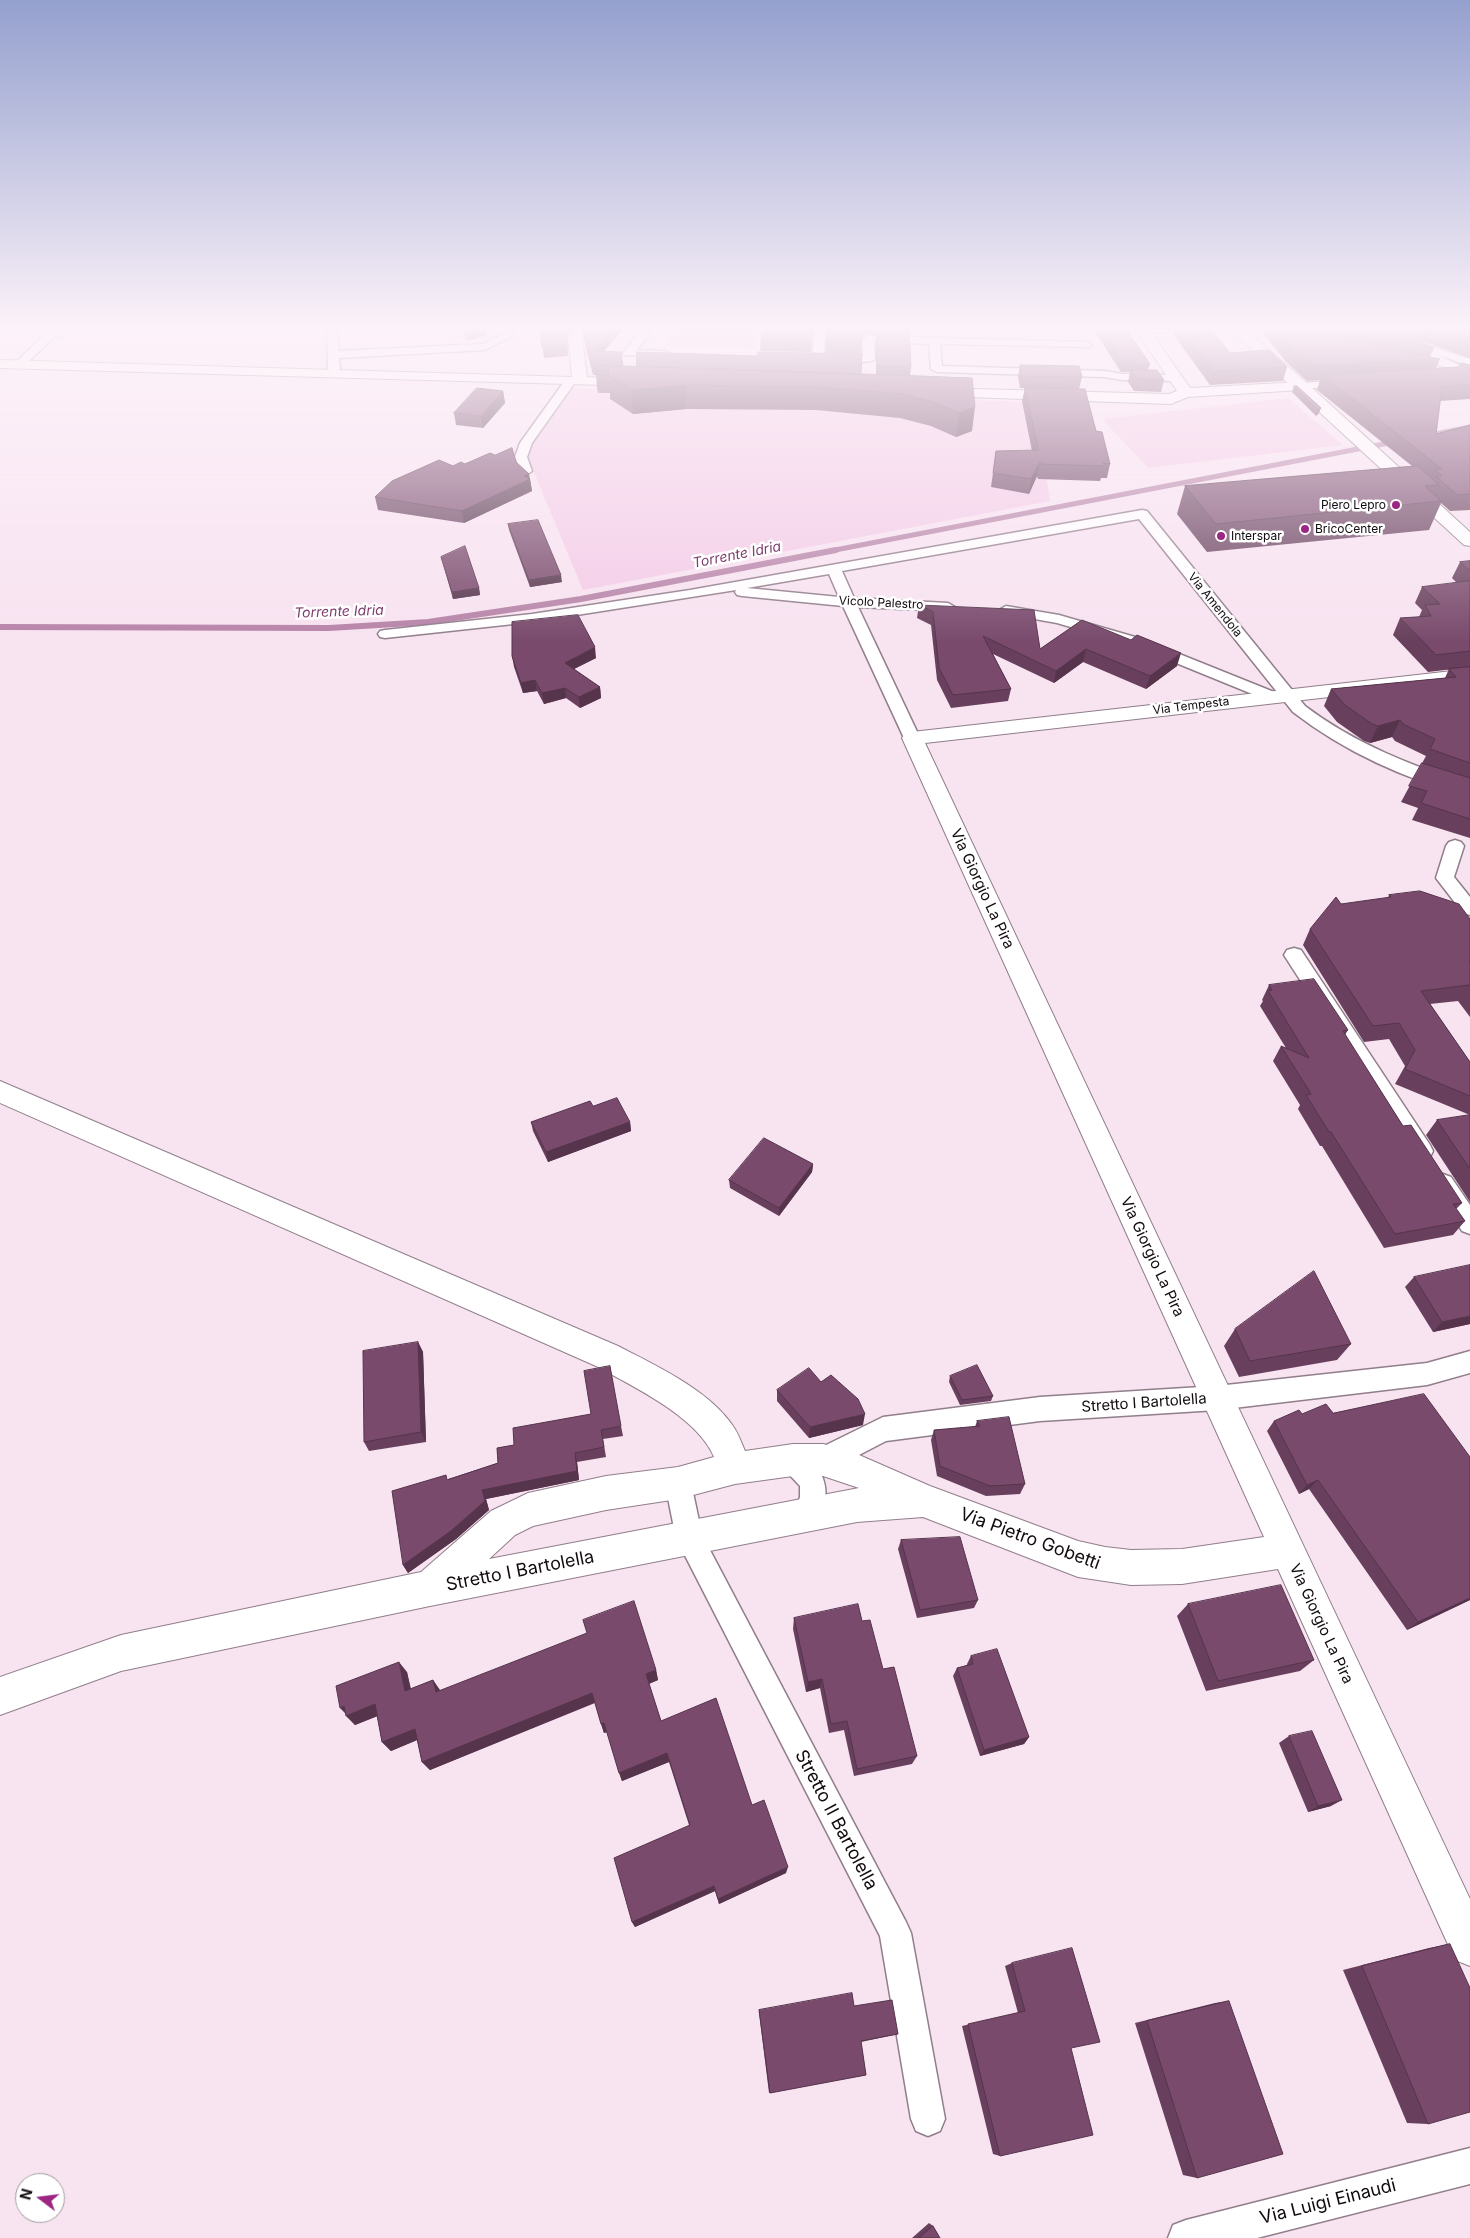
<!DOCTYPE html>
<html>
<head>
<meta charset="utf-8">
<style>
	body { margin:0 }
	#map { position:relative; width:1470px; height:2238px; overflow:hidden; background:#f8e3f1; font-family:Inter,sans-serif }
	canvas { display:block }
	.north { position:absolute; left:15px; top:2173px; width:50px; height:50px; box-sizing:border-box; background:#fff; border:1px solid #a09d9f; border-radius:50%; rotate:285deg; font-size:14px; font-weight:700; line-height:20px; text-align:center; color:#110a0f }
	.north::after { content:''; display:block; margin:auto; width:18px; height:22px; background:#9b2783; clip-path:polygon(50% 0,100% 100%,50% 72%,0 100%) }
</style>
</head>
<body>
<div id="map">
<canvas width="1470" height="2238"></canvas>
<div class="north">N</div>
</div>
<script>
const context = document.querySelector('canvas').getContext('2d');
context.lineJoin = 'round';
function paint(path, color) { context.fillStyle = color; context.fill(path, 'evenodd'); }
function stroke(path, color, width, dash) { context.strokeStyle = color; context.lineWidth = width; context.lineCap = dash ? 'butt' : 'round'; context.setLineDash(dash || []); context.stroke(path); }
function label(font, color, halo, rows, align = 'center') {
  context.font = font + ' Inter,sans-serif'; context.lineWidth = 5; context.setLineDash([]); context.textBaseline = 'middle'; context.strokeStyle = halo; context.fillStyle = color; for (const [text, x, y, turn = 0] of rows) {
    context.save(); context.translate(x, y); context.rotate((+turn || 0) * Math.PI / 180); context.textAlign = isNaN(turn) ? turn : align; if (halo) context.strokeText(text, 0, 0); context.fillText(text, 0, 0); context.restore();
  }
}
paint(new Path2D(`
	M678 329H760L757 349 665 346Z
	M571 388 1035 402 1050 501 583 590 528 458 532 444Z
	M1288 398 1343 445 1148 468 1102 419Z`), '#f3cbe6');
stroke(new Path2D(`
	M1424 436 1470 427
	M830 551 1394 442`), '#b683a7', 5);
stroke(new Path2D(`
	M0 627 329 628 428 622 581 599 836 550`), '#b683a7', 6);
const street = new Path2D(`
	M60 329H77L76 331 54 337 24 366H16L14 364 16 362 46 333Z
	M327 329H337L339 351 483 344 503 334V329H513L514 335 485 350 339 358 340 369 334 372 328 369Z
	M642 329H653L637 350 665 351 671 354 669 356 625 355 623 353Z
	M815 329H825L824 358 818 361 812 358Z
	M1138 329H1179L1174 332 1143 333 1139 332Z
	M868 336 1086 342 1090 343 1091 345 1090 347 940 344 942 366 1104 371 1123 374 1176 375 1182 378 1176 381 1123 380 1104 377 937 372 931 369 929 344 874 342 875 359C869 364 833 363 827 358L833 355 863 356V339Z
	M1424 344 1470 359V366L1423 350 1415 352 1410 349 1411 347Z
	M570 378 576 381 532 443 527 457 532 471 526 475 522 474 515 457 520 443 566 379Z
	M1348 380 1354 383 1352 385 1301 389 1295 386 1301 383Z
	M1142 510 1147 511 1305 706C1355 744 1411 765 1470 785V796C1407 780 1345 752 1293 712L1139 519 842 571 854 598 948 603 955 607 948 611 858 607 920 738 918 741H906L904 738 843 606 742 596 737 595 735 592 736 590 532 622 385 638 380 637 378 634 380 631 385 630 532 614 690 590ZM829 574 839 597 747 588Z
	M1006 606 1059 615 1142 639 1279 694 1281 697 1279 700H1267L1132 645 1057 623 1001 613 999 610Z
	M1455 840 1461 842 1464 846 1454 877 1470 897V915L1463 913 1436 878 1446 846 1449 842Z
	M1294 948 1301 950 1430 1145 1433 1151 1430 1157 1422 1160 1414 1157 1284 955 1287 950Z
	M1443 1174 1451 1177 1470 1205V1234L1462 1231 1432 1183 1435 1177Z
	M1470 1351V1373L1427 1385 1217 1410 1040 1421 886 1441 832 1469 823 1472 820 1471C830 1493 825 1502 816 1523L807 1527 798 1523 794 1514 800 1497V1486L784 1469 780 1460 784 1451 793 1448 802 1451 810 1459 814 1451 883 1417 1040 1397 1217 1386 1427 1363Z
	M678 1470 687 1474 691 1483 702 1535 906 1922 911 1933 945 2119 940 2131 928 2136 916 2131 911 2119 880 1936 676 1538 665 1483 669 1474Z
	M1470 2148V2184L1257 2238H1168L1173 2225 1186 2220Z`);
const secondary = new Path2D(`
	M575 329H589L582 338 587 377 634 379 639 380 641 383 639 386 0 368V360L572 377 568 337Z
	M1135 329H1149L1190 388 1301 382 1306 383 1308 386 1306 389 1301 390 1188 397 1171 404 937 396 932 395 930 392 932 389 937 388 1169 394 1177 391Z
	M1470 669V681L925 743 1470 1899V1966L1455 1960 1278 1569 1182 1584 1131 1585 1078 1577 923 1517 857 1522 430 1606 121 1671 0 1715V1677L121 1635 421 1572 491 1511 528 1493 606 1476 678 1467 714 1457C698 1417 632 1386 596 1366L0 1103V1081L618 1346C655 1365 709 1390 733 1426 738 1433 741 1442 745 1451L793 1444H823L850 1451 930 1486 1078 1541 1105 1547 1131 1550 1182 1549 1264 1537 902 738 905 734 912 732ZM793 1476H823L859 1488 489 1559 515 1535 533 1526 606 1510 678 1499 735 1484Z`);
const primary = new Path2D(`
	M1229 329H1244L1299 376 1470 532V546L1464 545Z
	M1363 329H1381L1470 370V379L1365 332Z`);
stroke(street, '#917e8b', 3);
stroke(secondary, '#917e8b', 2);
stroke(primary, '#917e8b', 2);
paint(street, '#fff');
paint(secondary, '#fff');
paint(primary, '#fff');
paint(new Path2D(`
	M540 329H573L567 336 568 356 544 358Z
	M583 329H623L604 351 623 366 876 374 877 335 867 334 862 338 861 354 826 353V329H909L911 367 910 375 972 378V431L956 437 931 426 900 418 816 410 686 409 633 414 610 399V393H598L597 388 596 375H593L584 339Z
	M813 329 811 352 760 351 761 338Z
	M1093 329H1126L1150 364 1148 370 1164 380 1161 392 1134 391 1128 382 1130 372H1121Z
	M1174 329H1211L1230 353 1287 367 1283 381 1210 385 1173 334Z
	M1260 329H1470V358L1425 342 1423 343 1434 348 1430 357 1440 359 1436 368 1458 367 1470 365V399L1440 401 1436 434 1470 425V510L1450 511 1441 503 1429 530 1207 552 1177 514 1185 486 1412 466 1317 390 1320 380 1307 381 1286 362Z
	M1020 365 1082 377 1079 389 1096 431 1110 464 1107 478H1101L1100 481 1038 479 1037 476 1029 494 991 487 996 451H1032L1022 401 1025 388H1020L1018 377Z
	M1294 386 1321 408 1318 414 1316 416 1292 392Z
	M503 391 505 403 483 428 456 425 454 413Z
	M495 455 516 462 530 479 532 491 464 523 378 510 375 497 453 466 465 464Z
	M508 524 562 582 530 587 509 530Z
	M441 557 479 588 480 595 453 599Z
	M1470 561V838L1412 820 1418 808 1401 802 1426 756 1395 741 1392 737 1370 743 1364 741 1337 722 1324 706 1331 689 1445 678 1449 669H1453L1428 672 1393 635 1400 618 1419 617 1422 610 1415 603 1422 587 1457 583 1452 578 1460 562Z
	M919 605 1040 649 1082 620 1177 666 1146 689 1083 662 1054 683 993 654 1011 689 1008 701 951 708 937 680 931 625 917 618Z
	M512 656 596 658 574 669 600 687 601 698 580 708 566 698 544 704 537 691 523 693 514 667Z
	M1389 895 1470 919V1017L1458 1001 1430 1004 1470 1062V1202L1426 1135 1437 1120 1470 1115 1395 1084 1405 1066 1389 1039 1364 1042 1303 945 1310 929 1388 898Z
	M1269 985 1348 1030 1345 1035 1403 1126 1462 1203 1456 1209 1465 1221 1453 1235 1384 1248 1322 1146H1320L1298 1109 1300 1105 1273 1061 1281 1046 1286 1048 1260 1006 1263 1001 1262 1000Z
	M593 1106 630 1122 631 1131 548 1162 533 1131 531 1122Z
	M813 1164 812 1172 779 1216 730 1188 729 1180Z
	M1414 1277 1470 1324 1433 1332 1405 1287Z
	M1235 1329 1351 1344 1337 1360 1239 1377 1224 1346Z
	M418 1342 423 1352 426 1442 369 1451 364 1442Z
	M950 1376 993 1396 991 1401 960 1405 949 1382Z
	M821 1382 863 1425 809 1438 777 1401V1390Z
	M977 1421 1025 1484 1020 1494 986 1496 937 1476 931 1440 934 1430 975 1427Z
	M1274 1421 1470 1600 1407 1630 1309 1489 1299 1494 1267 1431Z
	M621 1426 623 1436 603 1439 606 1457 577 1462 579 1480 486 1499 489 1510 456 1539 408 1573 403 1565 448 1479 498 1463 497 1448Z
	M901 1540 978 1600 974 1608 917 1618 898 1549Z
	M1188 1604 1314 1660 1300 1671 1206 1691 1177 1616Z
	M794 1618 862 1621 883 1669 917 1756 912 1764 854 1776 844 1730 829 1733 820 1688 806 1692 793 1629Z
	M971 1656 1029 1737 1024 1744 980 1756 953 1676 957 1668 967 1665V1664Z
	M656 1670 658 1680 649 1684 661 1721 752 1805 786 1873 719 1904 715 1891 635 1927 632 1922 689 1825 669 1762 622 1781 607 1732 604 1733 595 1703 430 1770 422 1762 417 1740 391 1751 382 1742 377 1716 355 1725 345 1713 407 1672 411 1689 433 1680 440 1691Z
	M1289 1736 1331 1806 1308 1812 1279 1743Z
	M1450 1944 1428 2124 1407 2123 1343 1970 1429 1948Z
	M1012 1963 1071 2048 1000 2156 993 2154 962 2026 1018 2013 1005 1966Z
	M1229 2001 1197 2178 1183 2175 1135 2023 1215 2003Z
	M854 2006 898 2034 861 2042 866 2075 769 2093 759 2012V2010Z
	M929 2223 933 2226 940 2238H912Z`), '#68405d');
paint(new Path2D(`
	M486 329 487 335 466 341 465 335Z
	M566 329H573L567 336 568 356Z
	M615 329H623L596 361V351Z
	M862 329H867V334L861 339Z
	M1423 329H1430L1425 342 1417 344Z
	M686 385V409L633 414 632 390Z
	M503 391 505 403 483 428 481 416Z
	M975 407 972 431 956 437 959 413Z
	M1321 408 1318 414 1316 416 1318 410Z
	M1040 462 1037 476 1029 494 1031 479Z
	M529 474 532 491 464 523 462 511 524 476Z
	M561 575 562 582 530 587 529 580Z
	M479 588 480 595 453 599 452 592Z
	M595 647 596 658 566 673 565 663Z
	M1086 649 1083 662 1054 683 1056 671Z
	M1181 653 1177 666 1146 689 1150 676Z
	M535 680 537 691 523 693 521 683Z
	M600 687 601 698 580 708 579 697Z
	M565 688 566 698 544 704 542 693Z
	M1400 720 1392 737 1370 743 1378 726Z
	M630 1122 631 1131 548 1162 546 1152Z
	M813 1164 812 1172 779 1216V1208Z
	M1470 1316V1324L1433 1332 1442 1322Z
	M418 1342 423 1352 426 1442 421 1432Z
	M865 1414 863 1425 809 1438 810 1427Z
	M575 1453 577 1462 579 1480 486 1499 489 1510 456 1539 408 1573 403 1565 482 1490Z
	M1318 1480 1309 1489 1299 1494 1307 1485Z
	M1470 1598V1600L1407 1630 1418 1622Z
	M399 1662 407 1672 413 1701 405 1691Z
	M656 1670 658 1680 648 1684 646 1674Z
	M822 1679 820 1688 806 1692 808 1682Z
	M433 1680 440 1690 443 1702 436 1692Z
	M592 1693 596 1702 430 1770 422 1762Z
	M375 1704 383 1714 355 1725 346 1716 347 1715 340 1708 344 1706Z
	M604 1723 607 1732 604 1733 601 1724Z
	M415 1729 422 1738 391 1751 382 1742Z
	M1029 1737 1024 1744 980 1756 984 1750Z
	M667 1753 669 1762 622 1781 619 1773Z
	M1342 1800 1331 1806 1308 1812 1318 1806Z
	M788 1867 786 1873 719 1904 718 1899Z
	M714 1886 715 1891 635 1927 632 1922Z`), '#55344c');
const building = new Path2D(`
	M464 329H486L465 335Z
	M540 329H566L567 347 543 348Z
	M583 329H615L596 351 621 352 623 366 595 365V366H592Z
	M763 329H813L812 339 761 338Z
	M827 329H862V341L827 340Z
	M877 329H909L911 367 877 366Z
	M1101 329H1126L1150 364 1123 363Z
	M1183 329H1211L1230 353 1269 350 1287 367 1213 371Z
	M1276 329H1323L1333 333 1383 347 1440 359 1312 366 1290 347Z
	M1358 329H1392L1434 348 1373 335Z
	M1434 329H1470V341Z
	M637 352 757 356 758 352 862 354 861 374 637 366Z
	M1462 363 1470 365V384L1442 387 1436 434 1470 425V494L1457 495 1436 476H1442L1435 469H1442L1322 375 1458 367Z
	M595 365 972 378 975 407 959 413 934 402 902 394 817 387 686 385 632 390 608 375 609 370H596Z
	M1020 365 1079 366 1082 377 1022 376Z
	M1131 370H1157L1164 380 1137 379Z
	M1294 386H1297L1321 408 1318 410Z
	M477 388 503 391 481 416 454 413Z
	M1025 388 1085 389 1096 431 1102 432 1110 464 1103 463 1104 466 1040 464V462L1031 479 993 473 996 451 1038 450Z
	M512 448 516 462 529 474 524 476 530 479 462 511 375 497 392 481 439 460 453 466 461 462 465 464 490 453 495 455Z
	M1418 466 1439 485 1425 486 1441 501 1216 524 1185 486Z
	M538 520 561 575 529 580 508 524Z
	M465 546 479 588 452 592 441 557Z
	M1470 561V571L1460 562Z
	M1470 581V651L1436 655 1400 618 1431 616 1425 605 1440 604 1422 587Z
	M919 605 1034 610 1040 649 1082 620 1131 640 1137 635 1181 653 1150 676 1086 649 1056 671 983 636 1011 689 953 695 939 668 933 612Z
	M578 615 595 647 565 663 600 687 579 697 565 688 542 693 535 680 521 683 512 656V622Z
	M1470 667V763L1430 749 1435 739 1403 724 1400 720 1378 726 1372 724 1345 705 1331 689 1456 677 1449 669Z
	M1422 763 1470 778V819L1421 803 1427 791 1409 786Z
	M1420 891 1459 904 1470 919V960L1469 961H1470V987L1469 985 1421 991 1470 1062V1096L1405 1069 1415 1050 1399 1023 1373 1026 1310 929 1336 897 1341 904 1391 897 1389 895Z
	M1314 979 1348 1030 1343 1031 1403 1126 1411 1125 1462 1203 1453 1204 1465 1221 1395 1234 1331 1132H1329L1306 1095 1311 1094 1281 1046 1309 1058 1268 991 1272 990 1269 985Z
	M617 1098 630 1122 546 1152 531 1122 590 1101 593 1106Z
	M1470 1115V1169L1437 1120Z
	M764 1138 813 1164 779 1208 729 1180Z
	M1470 1265V1316L1442 1322 1414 1277Z
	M1314 1271 1351 1344 1250 1361 1235 1329Z
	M418 1342 421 1432 364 1442 363 1351Z
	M977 1365 993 1396 962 1400 950 1376Z
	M610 1366 621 1426 601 1430 604 1447 575 1453 577 1471 482 1490 485 1501 451 1531 403 1565 392 1491 446 1475 447 1480 498 1463 497 1448 514 1445 513 1428 591 1414 584 1371Z
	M809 1368 821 1382 831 1375 858 1399 865 1414 810 1427 777 1390Z
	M1424 1394 1470 1457V1598L1418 1622 1318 1480 1307 1485 1274 1421 1299 1410 1302 1414 1326 1404 1333 1413Z
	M1009 1417 1025 1484 990 1486 940 1466 934 1430 980 1426 977 1421Z
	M960 1537 978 1600 920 1610 901 1540Z
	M1281 1585 1314 1660 1218 1681 1188 1604Z
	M634 1601 656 1670 646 1674 661 1721 716 1698 752 1805 764 1800 788 1867 718 1899 714 1886 632 1922 614 1858 690 1825 667 1753 619 1773 604 1723 601 1724 592 1693 422 1762 415 1729 382 1742 375 1704 346 1716 344 1706 340 1708 336 1686 399 1662 405 1691 433 1680 436 1692 587 1633 583 1620Z
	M858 1604 862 1621 870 1620 883 1669 894 1667 917 1756 857 1769 847 1721 831 1724 822 1679 808 1682 794 1618Z
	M997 1649 1029 1737 984 1750 957 1668 973 1664 971 1656Z
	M1312 1731 1342 1800 1318 1806 1289 1736Z
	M1450 1944 1470 1988V2112L1428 2124 1362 1966Z
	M1072 1948 1100 2042 1071 2048 1093 2135 1000 2156 968 2024 1025 2011 1012 1963Z
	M852 1993 854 2006 892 2000 898 2034 861 2041 866 2075 770 2093 759 2010Z
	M1229 2001 1283 2154 1197 2178 1147 2021Z
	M933 2226 940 2238H919Z`);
paint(building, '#794a6c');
stroke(building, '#55344c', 1);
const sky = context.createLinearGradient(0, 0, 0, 642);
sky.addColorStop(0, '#94a0ce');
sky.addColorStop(0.51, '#fcf2f9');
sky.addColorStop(1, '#fcf2f900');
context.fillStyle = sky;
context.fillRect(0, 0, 1470, 642);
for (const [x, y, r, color] of [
	[1396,505,5,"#9b2783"],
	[1305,529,5,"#9b2783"],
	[1221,536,5,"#9b2783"]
]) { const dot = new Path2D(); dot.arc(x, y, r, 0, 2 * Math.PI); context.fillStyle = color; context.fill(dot); stroke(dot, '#fff', 2); }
label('12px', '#110a0f', '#fff', [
	["Piero Lepro",1386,505,"right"],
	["BricoCenter",1315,529],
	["Interspar",1231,536]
], 'left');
label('12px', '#110a0f', '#fff', [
	["Vicolo Palestro",881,603,3],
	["Via Amendola",1215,605,51],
	["Via Tempesta",1191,706,-7]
]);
label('italic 14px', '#7e3d6d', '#fff', [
	["Torrente Idria",737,555,-11],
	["Torrente Idria",339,612,-2]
]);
label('15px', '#110a0f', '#fff', [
	["Via Giorgio La Pira",982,889,65],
	["Via Giorgio La Pira",1152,1257,65],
	["Stretto I Bartolella",1144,1403,-4],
	["Via Giorgio La Pira",1321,1624,65]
]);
label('18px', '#110a0f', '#fff', [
	["Via Pietro Gobetti",1030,1539,20],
	["Stretto I Bartolella",520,1571,-11],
	["Stretto II Bartolella",836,1820,62],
	["Via Luigi Einaudi",1328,2202,-14]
]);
</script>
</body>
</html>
